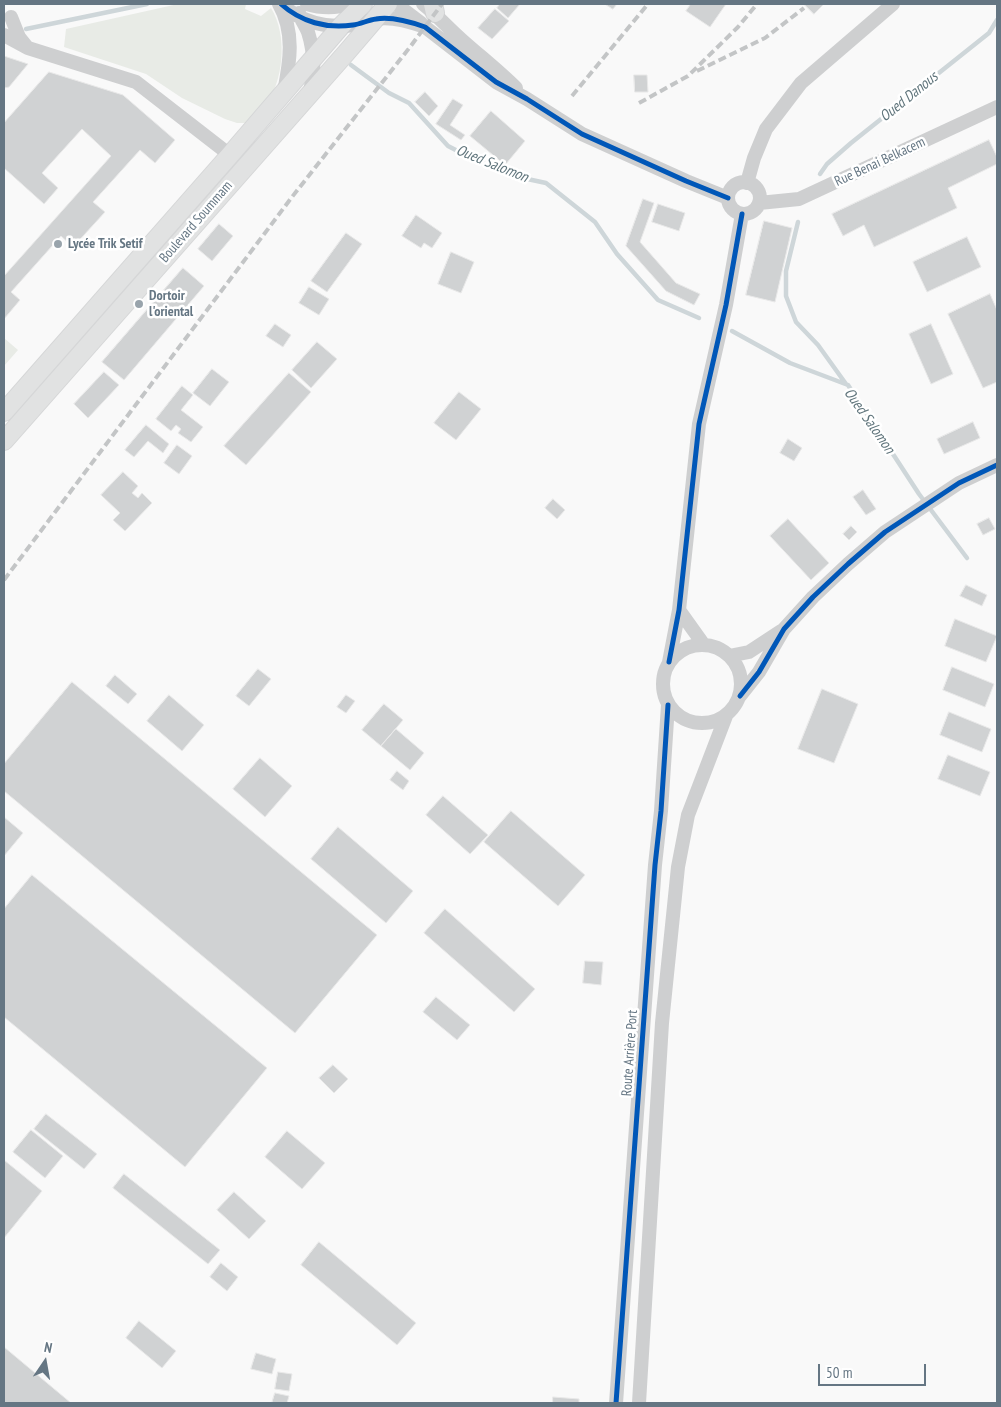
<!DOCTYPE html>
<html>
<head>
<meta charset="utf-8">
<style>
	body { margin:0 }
	#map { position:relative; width:1001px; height:1407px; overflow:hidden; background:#f9f9f9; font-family:"PT Sans Narrow",sans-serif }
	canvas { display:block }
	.frame { position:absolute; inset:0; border:5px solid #657683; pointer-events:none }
	.north { position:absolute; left:20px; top:1337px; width:50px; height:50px; -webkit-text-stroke:4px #fff; paint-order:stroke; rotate:12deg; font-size:14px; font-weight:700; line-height:20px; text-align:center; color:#657683 }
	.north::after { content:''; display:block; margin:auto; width:18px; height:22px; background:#657683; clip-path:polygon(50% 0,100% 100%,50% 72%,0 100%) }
	.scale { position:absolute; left:818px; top:1364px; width:108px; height:22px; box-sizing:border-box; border:2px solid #657683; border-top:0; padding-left:6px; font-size:15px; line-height:18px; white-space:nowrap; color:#657683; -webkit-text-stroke:4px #fff; paint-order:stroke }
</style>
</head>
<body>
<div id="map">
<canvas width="1001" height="1407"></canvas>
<div class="frame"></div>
<div class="north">N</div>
<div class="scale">50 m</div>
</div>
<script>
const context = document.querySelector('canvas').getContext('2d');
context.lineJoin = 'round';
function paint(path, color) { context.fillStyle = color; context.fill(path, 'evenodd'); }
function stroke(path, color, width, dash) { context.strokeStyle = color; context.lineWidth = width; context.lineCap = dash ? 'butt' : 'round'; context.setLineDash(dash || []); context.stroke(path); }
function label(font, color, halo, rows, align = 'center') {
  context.font = font + ' "PT Sans Narrow",sans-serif'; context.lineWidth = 5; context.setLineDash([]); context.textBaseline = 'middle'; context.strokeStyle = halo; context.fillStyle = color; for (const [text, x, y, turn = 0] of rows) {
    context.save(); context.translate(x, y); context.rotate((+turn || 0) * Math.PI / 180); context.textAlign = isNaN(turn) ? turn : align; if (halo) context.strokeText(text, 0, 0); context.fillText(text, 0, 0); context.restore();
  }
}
paint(new Path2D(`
	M178 4H246L245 9 261 16 271 8C288 35 284 83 264 107 259 113 252 118 246 123H237L225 119 182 98 146 74 64 47 66 29Z
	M4 338 18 350 4 366Z`), '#e8ebe6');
stroke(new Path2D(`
	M26 29 147 4
	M351 65 389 93 409 103 448 146 477 161 518 177 546 183 595 222 617 254 658 300 699 318
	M820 174 827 164 851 143 989 33 997 20
	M798 222 786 271V296L796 322 818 345 846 384
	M732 331 790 363 848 385 919 494 967 558`), '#ced6d9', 4.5);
const building = new Path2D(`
	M500 4H520L508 18 497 8Z
	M605 4H617L613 9Z
	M691 4H726L710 27 686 11Z
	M804 4H824L814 14Z
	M495 9 509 21 492 39 478 28Z
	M4 56 28 64 9 87 4 88Z
	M49 72 123 95 175 140 155 163 140 150 93 202 105 212 73 247 61 236 11 292 20 300 4 319V276L111 156 82 129 42 173 58 188 44 204 4 168V123Z
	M634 75H647L648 92H635Z
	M425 92 438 106 429 116 415 102Z
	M453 99 463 105 450 125 465 135 461 140 436 124Z
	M491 111 525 141 505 165 470 136Z
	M989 140 997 157V164L948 188 957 208 874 247 864 225 843 236 832 214Z
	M643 199 654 203 640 242 676 283 700 294 694 305 666 291 626 246Z
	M658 204 685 213 679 231 652 222Z
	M416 215 442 233 432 248 424 243 421 248 402 236Z
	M764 221 792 228 775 302 746 295Z
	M219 224 233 236 212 261 198 249Z
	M346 233 362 244 327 292 311 281Z
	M967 237 981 267 927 292 913 262Z
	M451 252 474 262 461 293 438 284Z
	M183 268 204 286 124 380 102 362Z
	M309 287 329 299 319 315 299 303Z
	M990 294 997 310V382L983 388 948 314Z
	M275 324 291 335 283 347 266 336Z
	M931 324 953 374 931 384 909 334Z
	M317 342 337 359 311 388 292 370Z
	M212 369 229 382 210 406 193 393Z
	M104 372 119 385 88 418 74 404Z
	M289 373 311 392 246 465 224 446Z
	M182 386 193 395 181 410 203 427 191 442 178 433 181 429 176 425 171 431 156 419Z
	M459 392 481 409 456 440 434 423Z
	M973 422 980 438 944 454 937 439Z
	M146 425 169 444 163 453 148 441 134 457 125 450Z
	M788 439 802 448 794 461 780 453Z
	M177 445 192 456 179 474 164 463Z
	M123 472 138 486 132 493 138 498 142 493 152 503 125 531 113 520 120 513 101 495Z
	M863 490 876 509 866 515 853 497Z
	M553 499 565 510 557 519 545 508Z
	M989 518 995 529 983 535 977 524Z
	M788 519 829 563 811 580 770 536Z
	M851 526 857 532 849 540 843 534Z
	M966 585 987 595 982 606 960 596Z
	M955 619 997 636 986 662 945 646Z
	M952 667 994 684 985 707 943 690Z
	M258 669 271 679 249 706 236 696Z
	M115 675 137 694 128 704 106 686Z
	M72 682 377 935 295 1033 4 791V764Z
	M822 689 858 704 834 763 798 749Z
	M169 695 204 725 182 751 147 721Z
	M346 695 355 701 346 713 337 707Z
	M384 704 403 720 381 746 362 730Z
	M949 712 991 729 982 752 940 735Z
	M396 729 424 753 410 770 381 746Z
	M948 755 990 772 980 796 938 779Z
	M260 758 292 786 265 817 233 789Z
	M397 771 409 781 403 790 390 780Z
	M443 796 488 835 470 854 426 815Z
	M511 811 585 875 558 906 484 842Z
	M4 817 23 833 4 856Z
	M338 827 413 891 386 923 311 859Z
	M32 875 267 1068 185 1167 4 1017V909Z
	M445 909 535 989 514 1012 424 933Z
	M585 961 603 962 601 985 583 983Z
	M436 997 470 1025 457 1040 423 1012Z
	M333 1065 348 1079 334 1093 319 1078Z
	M46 1114 97 1154 84 1169 34 1129Z
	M31 1130 63 1156 45 1178 13 1152Z
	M287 1131 325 1163 302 1189 265 1157Z
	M4 1160 42 1191 4 1238Z
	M124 1174 220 1250 208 1264 113 1188Z
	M234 1192 266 1221 249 1239 217 1210Z
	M319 1242 416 1323 397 1345 301 1265Z
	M221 1263 238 1277 227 1291 210 1277Z
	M139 1321 176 1351 162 1368 126 1338Z
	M4 1347 71 1403H4Z
	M256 1353 276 1359 272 1374 251 1369Z
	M278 1372 292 1374 289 1391 275 1389Z
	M275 1393 289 1396 287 1403H272Z
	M553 1397 579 1399V1403H553Z`);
paint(building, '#d0d2d3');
stroke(building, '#e8e8e8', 1);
const major = new Path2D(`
	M433 4 435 13
	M4 412 230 155 341 26 363 4
	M4 441 346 53 388 4`);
stroke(major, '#d5d6d7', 20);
stroke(new Path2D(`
	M279 4C295 32 290 62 284 92
	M281 4C301 22 327 29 353 25 361 24 368 20 376 19 392 16 411 22 425 27L496 82 527 99 582 134 686 181 728 198
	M307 4C323 9 337 8 352 4
	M396 4 421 23
	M423 4C437 15 449 29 463 41 481 57 499 71 516 88
	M299 13C301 20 305 25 308 32 314 51 315 72 310 92
	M11 17 19 37 27 47
	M4 35 28 48 136 82 230 155
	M728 198a16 16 0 1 1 32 0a16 16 0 1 1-32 0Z
	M747 183 754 158 766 129 801 83 893 4
	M759 203 799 199 997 107
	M679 610 704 645
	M663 684a39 39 0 1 1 78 0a39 39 0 1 1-78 0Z
	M729 656 749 652 781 631
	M669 662 679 610 699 424 726 305 742 214
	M740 696 759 672 784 629 813 597 848 564 885 532 959 483 997 465
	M616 1403 655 865 661 811 668 705
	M639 1403 662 1023 678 867 688 815 726 716`), '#cecfd0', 14);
stroke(major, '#e1e2e2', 18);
stroke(new Path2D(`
	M697 71 765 38 804 8
	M572 96 648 4
	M639 103 688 76 738 27 757 4
	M4 580 292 197 410 47 442 4`), '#c3c5c6', 4, [8, 4]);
stroke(new Path2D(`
	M281 4C301 22 327 29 353 25 361 24 368 20 376 19 392 16 411 22 425 27L496 82 527 99 582 134 686 181 728 198
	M669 662 679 610 699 424 726 305 742 214
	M740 696 759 672 784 629 813 597 848 564 885 532 959 483 997 465
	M616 1403 655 865 661 811 668 705`), '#0057b8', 5);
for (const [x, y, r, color] of [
	[58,244,5,"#99a4ac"],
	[139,304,5,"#99a4ac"]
]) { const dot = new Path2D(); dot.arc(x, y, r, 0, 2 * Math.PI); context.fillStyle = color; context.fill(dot); stroke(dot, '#fff', 2); }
label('14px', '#657683', '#fff', [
	["Rue Benai Belkacem",880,162,-25],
	["Boulevard Soummam",196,222,-49],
	["Route Arrière Port",630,1053,-86]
]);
label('bold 14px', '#657683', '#fff', [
	["Lycée Trik Setif",68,244],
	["Dortoir",149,296],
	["l'oriental",149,312]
], 'left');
label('italic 15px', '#60757c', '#fff', [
	["Oued Danous",909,97,-39],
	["Oued Salomon",492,164,22],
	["Oued Salomon",869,421,55]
]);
</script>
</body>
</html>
